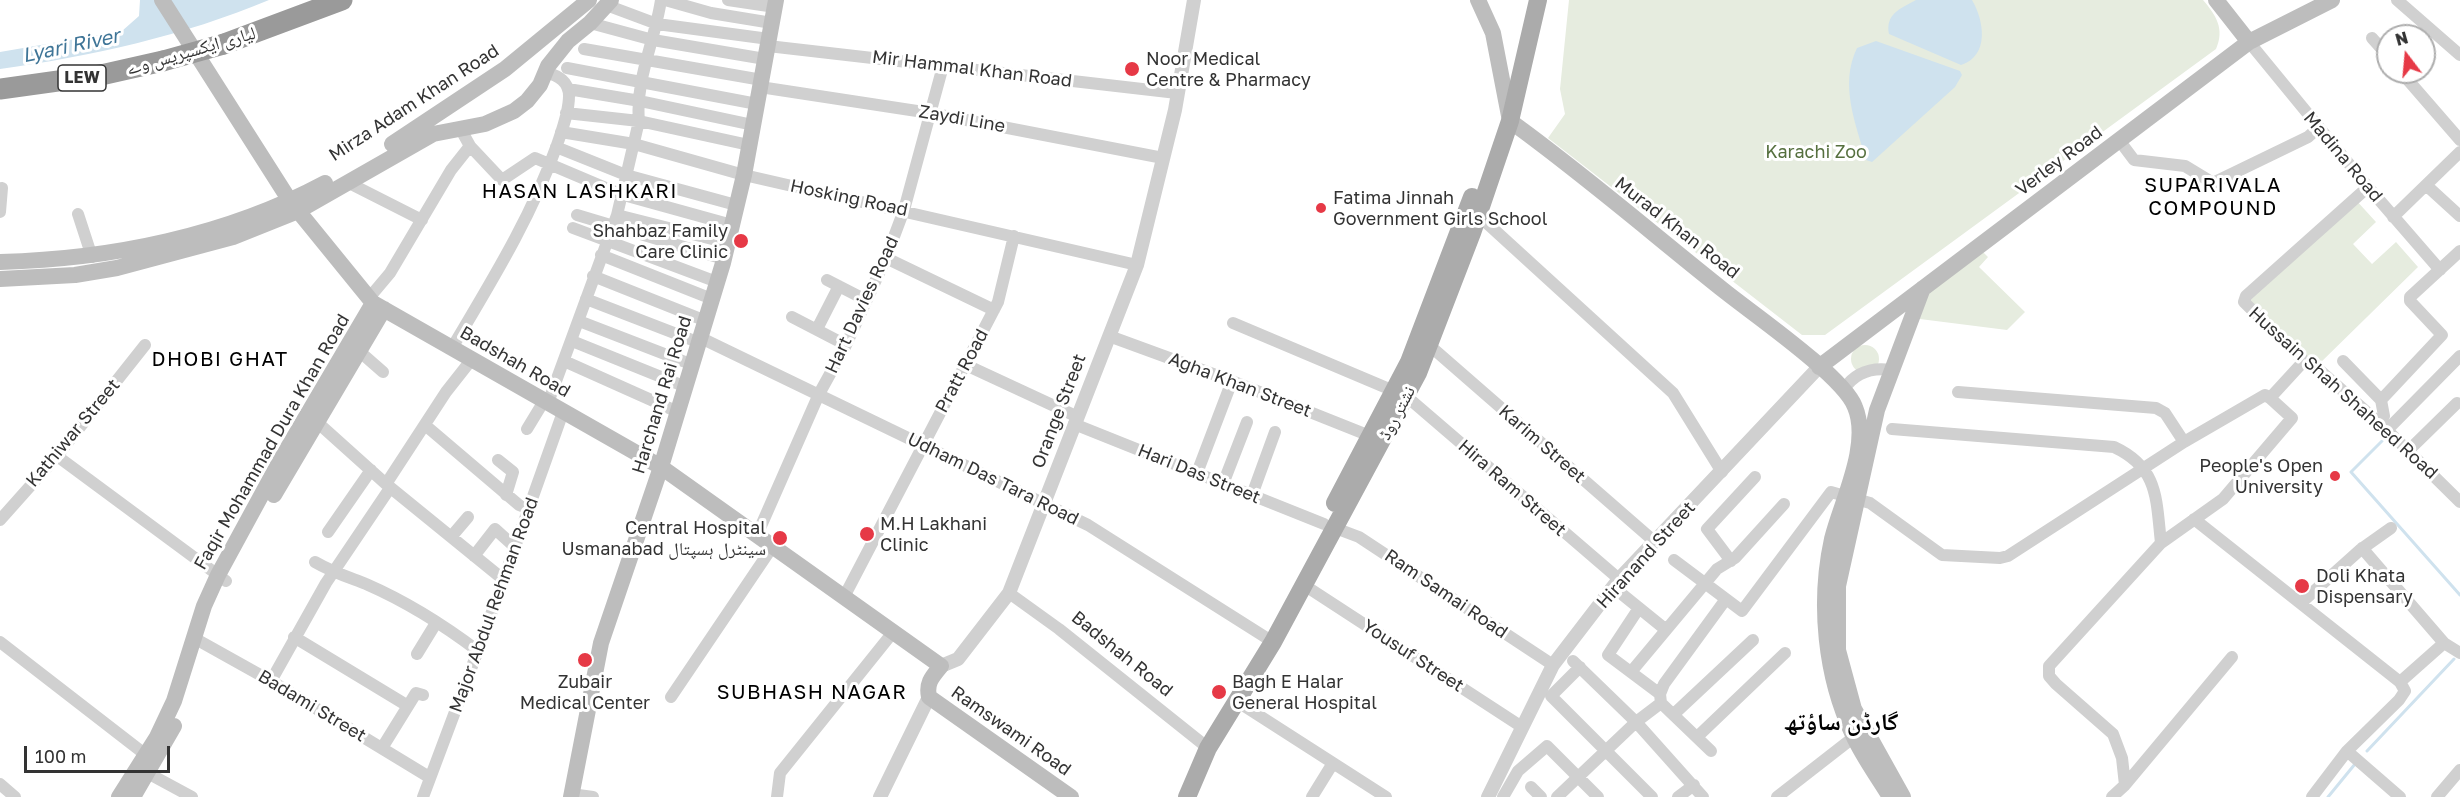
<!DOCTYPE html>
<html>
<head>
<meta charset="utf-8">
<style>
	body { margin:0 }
	#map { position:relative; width:2460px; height:797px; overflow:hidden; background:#fff; font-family:"Golos Text",sans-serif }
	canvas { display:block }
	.north { position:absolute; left:2376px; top:24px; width:60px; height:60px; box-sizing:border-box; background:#fff; border:2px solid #adadad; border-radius:50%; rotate:344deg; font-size:16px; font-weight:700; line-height:24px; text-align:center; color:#333 }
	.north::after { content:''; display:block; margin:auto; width:21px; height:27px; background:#e63946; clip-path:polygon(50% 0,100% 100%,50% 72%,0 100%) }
	.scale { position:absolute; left:24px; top:746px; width:146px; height:27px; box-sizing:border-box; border:3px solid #333; border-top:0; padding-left:8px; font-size:18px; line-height:21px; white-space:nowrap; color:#333; -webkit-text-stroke:4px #fff; paint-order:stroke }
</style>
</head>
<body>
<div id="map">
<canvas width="2460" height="797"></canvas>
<div class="north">N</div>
<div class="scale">100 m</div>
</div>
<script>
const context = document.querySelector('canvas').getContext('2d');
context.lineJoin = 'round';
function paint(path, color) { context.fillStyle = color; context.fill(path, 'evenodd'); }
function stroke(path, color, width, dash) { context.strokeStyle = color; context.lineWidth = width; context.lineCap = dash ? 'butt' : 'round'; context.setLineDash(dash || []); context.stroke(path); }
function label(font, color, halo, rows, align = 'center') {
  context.font = font + ' "Golos Text","Noto Naskh Arabic",sans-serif'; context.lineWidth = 6; context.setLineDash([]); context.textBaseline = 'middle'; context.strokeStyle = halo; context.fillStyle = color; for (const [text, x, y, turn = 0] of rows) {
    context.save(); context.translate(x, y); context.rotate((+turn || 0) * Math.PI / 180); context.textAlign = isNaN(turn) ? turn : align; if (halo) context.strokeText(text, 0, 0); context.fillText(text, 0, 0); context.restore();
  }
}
paint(new Path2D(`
	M1569 0H2203C2216 15 2225 29 2216 49L1825 335H1802L1548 138 1565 114 1560 89Z
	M2355 199 2376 222 2353 244 2372 264 2396 242 2418 267 2316 367 2248 302Z
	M1978 247 1988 257 1979 267 2025 312 2007 330 1912 318 1924 288Z
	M1851 359a14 14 0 1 1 28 0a14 14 0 1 1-28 0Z`), '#e6ecdf');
paint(new Path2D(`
	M140 0H269C183 36 92 56 0 69V52L122 31 139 16Z
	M1916 0H1972C1984 20 1990 56 1961 65L1889 34C1885 14 1901 8 1916 0Z
	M1876 41 1960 71 1962 75 1955 87 1872 162 1866 160C1856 124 1839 85 1857 48Z`), '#cfe2ee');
stroke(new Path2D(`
	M2382 441 2351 472 2460 595
	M2367 751 2454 659
	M2328 797 2355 764`), '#cfe2ee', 3);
stroke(new Path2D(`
	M665 0 711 13 772 23
	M728 0 775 7
	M2397 0 2460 55
	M606 5 657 24 769 39
	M590 23 653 40 765 59
	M2372 38 2388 56
	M2249 42 2368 187 2440 270
	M768 46 1177 93
	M584 49 762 80
	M567 68 757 104
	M2401 72 2460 140
	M760 87 930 113 1163 158
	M568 89 640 101 753 125
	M566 113 639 121 749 145
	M460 128 470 146 502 180 535 158 620 194 732 225
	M561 132 634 144 744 175 1137 265
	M2119 140 2134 160 2185 166 2213 183 2308 137 2319 127
	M556 147 626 175 736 205
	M347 182 422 220
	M2426 185 2460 216
	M2368 187 2246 296 2244 302 2304 361 2316 367 2387 430 2460 502
	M0 212 2 188
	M78 214 92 257
	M577 215 724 259
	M617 215 728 243
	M1478 215 1673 393 1722 472
	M2393 217 2460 152
	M573 228 717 282
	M601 255 712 299
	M886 258 994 310
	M593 276 706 321
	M827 280 866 300
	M369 298 390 273 451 170 470 146
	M586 299 700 343
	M792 317 846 345
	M579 321 693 365
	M1233 323 1394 391
	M817 329 839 286
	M1109 336 1232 381 1370 436
	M701 338 1088 525 1273 642
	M572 341 686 387
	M1429 345 1655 542
	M452 348C491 282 531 218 557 145 562 130 569 112 569 96 569 81 558 76 546 72
	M359 351 383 372
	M564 361 678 412
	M2343 361 2381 400
	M966 365 1078 417
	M1844 389C1855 373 1871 367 1891 370
	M1958 392 2156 408 2165 413 2184 442
	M1406 396 1619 579
	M548 403 617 215 639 121C635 80 655 41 661 0
	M317 422 386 484 504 580
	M2378 422 2384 416 2381 400 2442 335 2410 301V297L2460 251
	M1074 424 1324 524
	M425 425 519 505 529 509
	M527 429 544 401
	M1892 429 2114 447C2159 468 2156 499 2161 543
	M2387 430 2460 356
	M2408 451 2457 403
	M57 456 226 581
	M498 460 513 472 506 495
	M1197 473 1232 381
	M386 484 446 392 472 359
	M1223 484 1247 422
	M1252 495 1275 432
	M1856 499 1870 503 1942 555 2000 558 2008 556 2184 442 2265 395 2270 398
	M2194 519 2400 682 2444 643
	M0 520 57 456 145 345
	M1335 528 1359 537 1553 665
	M328 532 371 470
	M757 535 819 394 846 345 886 258 904 210 943 66
	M451 537 468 517
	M2362 548 2444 643 2460 653
	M474 556 495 529 516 548
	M1674 560 1742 611 1831 492 1845 496
	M1731 561 1707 529 1755 477
	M315 562C332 572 348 577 366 584 405 601 445 626 478 651
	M1304 585 1522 727
	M1009 593 1059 629 1208 748
	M1623 595 1665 629
	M844 597 998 302 1014 236
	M2302 602 2360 550 2391 528
	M1639 608 1608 655 1660 694
	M294 637 408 706
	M194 638 271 681 429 777
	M0 642 146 755
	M417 654 436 623
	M1573 661 1636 722 1703 797
	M1580 667 1551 696 1652 797
	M1631 672 1717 569 1735 558 1784 504
	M271 681 326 583 390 488
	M671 697 773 546
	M1238 702 1386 797
	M1661 703 1660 694 1664 684 1726 599
	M1674 714 1753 640
	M1697 737 1785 653
	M382 748 416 693 423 695
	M2347 751 2400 797
	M142 770 192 797
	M0 784 15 797
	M2125 785 2232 657
	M1531 787 1541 797
	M571 794 593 797
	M423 797 483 637 563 412
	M777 797 780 773 894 631
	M1312 797 1333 763
	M1503 797 1518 771 1547 746 1598 797
	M1557 797 1636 722 1661 703 1711 751
	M1678 797 1694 785
	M1777 797 1854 737
	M2112 797 2125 785 2122 758 2113 734 2056 684 2049 676V666L2161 543 2223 499 2292 418 2270 398 2304 361
	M2312 797 2347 751 2399 700 2405 691 2400 682
	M2437 797 2460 770`), '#d0d0d0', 12);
stroke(new Path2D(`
	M941 666 958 659 1009 593 1137 265 1175 110 1194 0
	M880 797 929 697
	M1488 797 1553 665 1619 579 1819 367`), '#d0d0d0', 14);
stroke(new Path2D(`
	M162 0 290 201 373 303 661 467 941 666C932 677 926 683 929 697L1071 797
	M1478 0 1493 33 1510 121C1585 175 1655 236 1727 293 1756 316 1844 377 1855 407 1871 445 1841 502 1832 539 1818 603 1825 676 1853 735 1863 757 1878 777 1890 797
	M2216 0 2249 42
	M392 144 505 69 589 0
	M0 262C111 259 226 236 325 183
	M0 279 75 275 117 268 233 237 298 211 433 134 485 124 514 111 527 101 540 85 548 66 568 41 590 23 611 0
	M1819 367 2249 42 2332 0
	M274 495 384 309
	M119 797 157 737 174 701 204 606 218 575 280 461 373 303
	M133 797 174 726
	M571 797 601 643 661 467 723 263 744 175 776 0
	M1903 797 1854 709 1838 650V586L1877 410 1923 288`), '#bdbdbd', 16);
stroke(new Path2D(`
	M1335 503 1409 362 1472 197
	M1187 797 1208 748 1273 642 1418 373 1472 233 1510 121 1538 0`), '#ababab', 18);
stroke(new Path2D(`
	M224 44 342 0
	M0 89 101 75 163 61`), '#9a9a9a', 21);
stroke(new Path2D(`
	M163 61 224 44`), '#9a9a9a', 21);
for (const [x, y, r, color] of [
	[1132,69,8,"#e63946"],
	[1321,208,6,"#e63946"],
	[741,241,8,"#e63946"],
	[2335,476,6,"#e63946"],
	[867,534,8,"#e63946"],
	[780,538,8,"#e63946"],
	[2302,586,8,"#e63946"],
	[585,660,8,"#e63946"],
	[1219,692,8,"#e63946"]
]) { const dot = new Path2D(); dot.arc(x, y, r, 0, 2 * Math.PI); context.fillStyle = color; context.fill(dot); stroke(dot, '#fff', 2); }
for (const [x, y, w] of [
	[82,78,48]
]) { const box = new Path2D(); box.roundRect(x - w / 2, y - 13, w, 26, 4.5); context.fillStyle = '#fff'; context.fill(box); stroke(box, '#333', 1.5); }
label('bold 16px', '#333', null, [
	["LEW",82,78]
]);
label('18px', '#333', '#fff', [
	["لیاری ایکسپریس وے",191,51,-16],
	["Mir Hammal Khan Road",972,69,7],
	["Mirza Adam Khan Road",414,103,-33],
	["Zaydi Line",962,119,10],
	["Madina Road",2343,157,50],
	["Verley Road",2059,161,-37],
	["Hosking Road",849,198,12],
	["Murad Khan Road",1677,228,38],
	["Hart Davies Road",862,305,-65],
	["Badshah Road",515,362,30],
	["Pratt Road",962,371,-62],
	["Agha Khan Street",1240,385,21],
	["Hussain Shah Shaheed Road",2343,393,42],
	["Harchand Rai Road",662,395,-73],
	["Orange Street",1059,411,-69],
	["نشتر روڈ",1397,413,-62],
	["Kathiwar Street",73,433,-50],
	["Faqir Mohammad Dura Khan Road",272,442,-60],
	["Karim Street",1542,444,41],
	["Hari Das Street",1199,474,22],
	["Udham Das Tara Road",993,479,26],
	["Hira Ram Street",1512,488,41],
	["Hiranand Street",1646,555,-48],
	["Ram Samai Road",1446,594,34],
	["Major Abdul Rehman Road",494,605,-70],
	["Badshah Road",1122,654,39],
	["Yousuf Street",1413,656,33],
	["Badami Street",312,706,31],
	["Ramswami Road",1011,731,35]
]);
label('18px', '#333', '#fff', [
	["Noor Medical",1146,59],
	["Centre & Pharmacy",1146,80],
	["Fatima Jinnah",1333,198],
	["Government Girls School",1333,219],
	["Shahbaz Family",728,231,"right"],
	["Care Clinic",728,252,"right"],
	["People's Open",2323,466,"right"],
	["University",2323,487,"right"],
	["M.H Lakhani",880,524],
	["Clinic",880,545],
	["Central Hospital",766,528,"right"],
	["Usmanabad سینٹرل ہسپتال",766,549,"right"],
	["Doli Khata",2316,576],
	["Dispensary",2316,597],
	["Zubair",585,682,"center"],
	["Medical Center",585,703,"center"],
	["Bagh E Halar",1232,682],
	["General Hospital",1232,703]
], 'left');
label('18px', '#56703f', '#fff', [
	["Karachi Zoo",1816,152]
]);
label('italic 20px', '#3f7597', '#fff', [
	["Lyari River",71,46,-12]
]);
context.letterSpacing = '1.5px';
label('20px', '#000', '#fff', [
	["SUPARIVALA",2213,186],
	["COMPOUND",2213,209],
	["HASAN LASHKARI",580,192],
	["DHOBI GHAT",220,360],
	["SUBHASH NAGAR",812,693]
]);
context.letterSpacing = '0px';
label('bold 24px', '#000', '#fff', [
	["گارڈن ساؤتھ",1841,722]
]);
</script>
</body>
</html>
